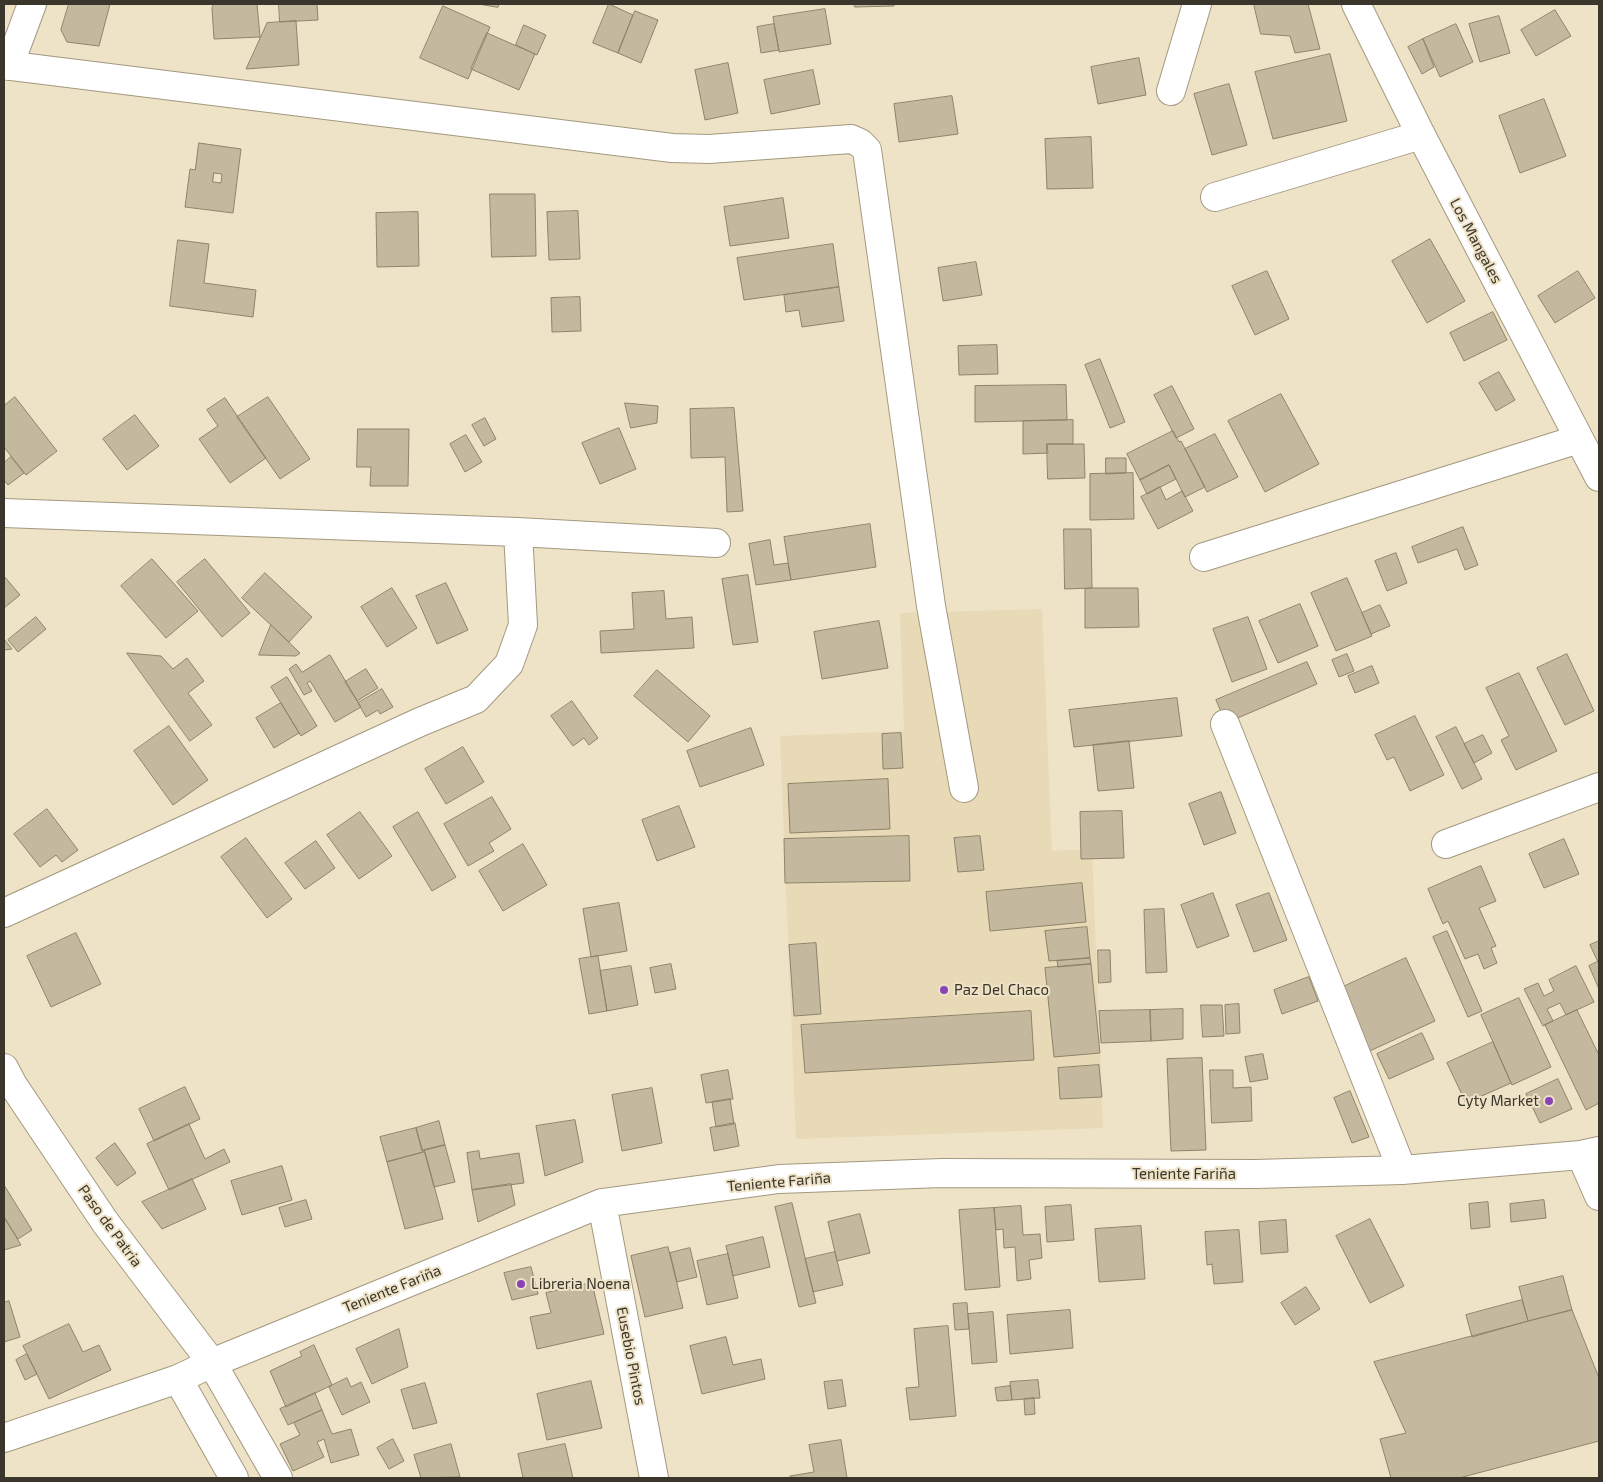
<!DOCTYPE html>
<html>
<head>
<meta charset="utf-8">
<style>
	body { margin:0 }
	#map { position:relative; width:1603px; height:1482px; overflow:hidden; background:#eee2c7; font-family:"Exo 2",sans-serif }
	canvas { display:block }
	.frame { position:absolute; inset:0; border:5px solid #3a362b; pointer-events:none }
</style>
</head>
<body>
<div id="map">
<canvas width="1603" height="1482"></canvas>
<div class="frame"></div>
</div>
<script>
const context = document.querySelector('canvas').getContext('2d');
context.lineJoin = 'round';
function paint(path, color) { context.fillStyle = color; context.fill(path, 'evenodd'); }
function stroke(path, color, width, dash) { context.strokeStyle = color; context.lineWidth = width; context.lineCap = dash ? 'butt' : 'round'; context.setLineDash(dash || []); context.stroke(path); }
function label(font, color, halo, rows, align = 'center') {
  context.font = font + ' "Exo 2",sans-serif'; context.lineWidth = 4; context.setLineDash([]); context.textBaseline = 'middle'; context.strokeStyle = halo; context.fillStyle = color; for (const [text, x, y, turn = 0] of rows) {
    context.save(); context.translate(x, y); context.rotate((+turn || 0) * Math.PI / 180); context.textAlign = isNaN(turn) ? turn : align; if (halo) context.strokeText(text, 0, 0); context.fillText(text, 0, 0); context.restore();
  }
}
paint(new Path2D(`
	M1042 609 1052 851 1092 849 1103 1128 796 1139 780 736 904 731 900 613Z`), '#e8dab7');
const building = new Path2D(`
	M69 4H110L99 46 67 42 61 30Z
	M214 4H257L260 37 214 39 212 8Z
	M279 4H317L318 20 280 22Z
	M479 4H499L498 7Z
	M609 4 633 15 618 53 593 43Z
	M854 4H894V6L855 7Z
	M1254 4H1308L1320 49 1295 53 1290 36 1261 34Z
	M443 6 490 27 468 79 420 58Z
	M825 9 831 44 779 52 773 17Z
	M1555 10 1571 36 1536 56 1521 30Z
	M635 11 658 20 641 63 618 53Z
	M1499 16 1510 53 1480 62 1469 24Z
	M296 21 299 65 246 69 267 23Z
	M774 24 779 50 761 53 757 27Z
	M1456 24 1473 62 1440 77 1423 39Z
	M524 25 546 35 537 55 516 45Z
	M487 33 535 54 519 90 471 69Z
	M1423 39 1434 67 1422 74 1408 47Z
	M1330 54 1347 121 1273 139 1255 72Z
	M1139 58 1146 95 1098 104 1091 67Z
	M728 63 738 113 705 120 695 70Z
	M813 70 820 104 771 114 764 80Z
	M1229 84 1247 145 1212 155 1194 94Z
	M952 96 958 134 899 142 894 104Z
	M1544 99 1566 156 1520 173 1499 116Z
	M1091 137 1093 188 1047 189 1045 139Z
	M199 143 241 149 233 213 185 207 190 169 195 170ZM214 173 222 174 221 183 213 182Z
	M490 194H535L536 256 492 257Z
	M783 198 789 238 730 246 724 207Z
	M578 211 580 259 549 260 547 212Z
	M418 212 419 266 377 267 376 213Z
	M1430 239 1465 301 1427 323 1392 261Z
	M178 240 209 244 204 283 256 290 253 317 170 306Z
	M833 244 839 287 744 300 737 258Z
	M976 262 982 295 943 301 938 268Z
	M1267 271 1289 319 1255 335 1232 286Z
	M1578 271 1595 298 1555 323 1538 296Z
	M839 287 844 321 802 327 799 310 786 312 784 295Z
	M580 297 581 331 552 332 551 298Z
	M1493 312 1507 340 1464 361 1450 333Z
	M997 345 998 374 959 375 958 346Z
	M1100 359 1125 422 1110 428 1085 365Z
	M1499 372 1515 400 1496 411 1479 383Z
	M1066 385 1067 420 975 422V386Z
	M1172 386 1194 429 1176 438 1154 395Z
	M1281 394 1319 464 1265 492 1228 421Z
	M15 397 57 451 26 475 4 447V406Z
	M268 397 310 459 280 479 237 417Z
	M225 398 266 458 230 483 199 439 218 426 207 410Z
	M625 403 658 406 657 423 631 428Z
	M734 408 743 511 727 512 725 457 691 458 690 409Z
	M135 415 159 446 127 470 103 439Z
	M485 418 496 439 484 446 472 425Z
	M1073 420V444H1047L1048 453 1023 454V421Z
	M619 428 636 469 600 484 582 443Z
	M358 429H409L408 486H370L371 467H357Z
	M1173 431 1179 442 1181 441 1205 487 1185 497 1169 465 1140 480 1127 454Z
	M1215 434 1238 477 1207 492 1185 449Z
	M466 435 482 462 465 472 450 444Z
	M1047 444H1084L1085 478 1048 479Z
	M11 457 24 473 8 485 4 480V463Z
	M1106 458H1126V473L1106 474Z
	M1169 465 1176 479 1147 494 1140 480Z
	M1133 473 1134 519 1090 520V474Z
	M1160 487 1166 500 1182 491 1193 511 1158 529 1141 497Z
	M870 524 876 567 791 580 784 537Z
	M1463 527 1478 565 1465 570 1457 549 1418 563 1412 547Z
	M1064 529H1091L1092 588 1065 589Z
	M770 540 774 565 788 563 791 580 756 585 749 544Z
	M1396 553 1407 583 1387 591 1375 561Z
	M152 559 198 611 166 638 121 586Z
	M205 559 250 613 222 637 177 582Z
	M265 573 312 617 289 642 242 598Z
	M748 575 758 642 733 645 722 579Z
	M4 576 20 595 4 608Z
	M1347 578 1372 636 1336 651 1311 593Z
	M446 583 468 630 437 644 416 596Z
	M392 588 417 628 387 647 361 607Z
	M1092 588H1138L1139 627 1085 628V589Z
	M664 591 666 619 692 617 694 648 601 653 600 631 634 629 632 593Z
	M1300 604 1318 646 1278 663 1259 621Z
	M1380 605 1390 626 1371 634 1362 613Z
	M36 617 46 629 18 652 8 640Z
	M1248 617 1267 669 1232 682 1213 629Z
	M879 621 888 668 822 679 814 632Z
	M271 625 300 653 296 656 259 655Z
	M4 639 12 649 4 650Z
	M127 653 161 656 173 669 187 658 204 681 188 693 212 725 190 741Z
	M1347 654 1354 671 1339 677 1332 660Z
	M1567 654 1594 711 1565 725 1537 668Z
	M330 655 361 707 335 722 310 681 307 683 312 691 304 695 289 669 296 664 302 672Z
	M1307 662 1317 684 1226 723 1216 700Z
	M1372 666 1379 683 1355 693 1348 676Z
	M366 669 378 688 357 701 345 682Z
	M657 670 710 716 688 742 634 696Z
	M1519 673 1557 751 1516 770 1501 740 1509 736 1486 688Z
	M287 677 317 726 301 736 271 687Z
	M382 689 393 707 380 714 378 710 366 717 358 703Z
	M1177 698 1182 736 1074 747 1069 710Z
	M572 701 598 738 589 745 584 738 573 746 551 716Z
	M281 703 299 733 274 748 256 718Z
	M1415 716 1444 775 1410 791 1394 757 1387 760 1375 735Z
	M169 726 208 780 173 805 134 751Z
	M1456 727 1482 779 1462 789 1436 737Z
	M751 728 764 765 700 787 687 751Z
	M901 733 903 768 883 769 882 734Z
	M1483 735 1492 753 1474 763 1464 744Z
	M1129 741 1134 788 1098 791 1093 745Z
	M463 747 484 782 446 804 425 769Z
	M888 779 890 829 790 833 788 784Z
	M1221 792 1236 833 1204 845 1189 804Z
	M492 797 511 829 489 843 494 851 468 866 444 824Z
	M679 806 695 847 657 861 642 820Z
	M47 809 78 850 62 862 56 855 40 867 14 834Z
	M1122 811 1124 858 1081 859 1080 812Z
	M360 812 392 856 359 879 327 835Z
	M418 812 456 877 432 891 393 827Z
	M909 836 910 881 785 883 784 839Z
	M980 836 984 870 958 872 954 838Z
	M246 838 292 899 267 918 221 857Z
	M1564 839 1579 874 1544 888 1529 854Z
	M316 841 335 868 305 889 285 863Z
	M523 844 547 885 503 911 479 871Z
	M1481 866 1496 901 1479 908 1496 946 1491 948 1497 963 1484 969 1478 954 1465 959 1448 921 1443 924 1428 889Z
	M1082 883 1086 922 990 931 986 892Z
	M1213 893 1229 936 1197 948 1181 905Z
	M1269 893 1287 940 1254 952 1236 905Z
	M619 903 627 951 591 957 583 909Z
	M1164 909 1167 972 1146 973 1144 910Z
	M1087 927 1090 958 1049 961 1045 931Z
	M1447 931 1482 1011 1468 1017 1433 937Z
	M76 933 101 984 51 1007 27 956Z
	M1599 941V961L1598 962 1590 945Z
	M816 943 821 1014 794 1016 789 945Z
	M1098 950H1110L1111 982 1099 983Z
	M598 956 607 1011 589 1014 579 959Z
	M1090 958 1091 964 1058 967 1057 961Z
	M1406 958 1435 1021 1361 1055 1332 992Z
	M1599 961V989L1589 966Z
	M671 964 676 989 655 993 650 968Z
	M1091 964 1100 1053 1054 1057 1045 968Z
	M631 966 638 1005 607 1011 600 971Z
	M1576 966 1594 1002 1566 1015 1560 1003 1547 1009 1553 1021 1543 1026 1524 989 1538 983 1544 996 1554 991 1549 980Z
	M1309 977 1318 1001 1282 1014 1274 990Z
	M1519 998 1551 1067 1512 1085 1481 1015Z
	M1239 1004 1240 1033 1226 1034 1225 1005Z
	M1201 1005H1222L1224 1036 1203 1037Z
	M1183 1009V1039L1151 1041 1150 1010Z
	M1150 1010 1151 1041 1101 1043 1099 1011Z
	M1577 1010 1598 1053 1599 1052V1103L1586 1110 1545 1025Z
	M1031 1011 1034 1060 805 1073 801 1025Z
	M1422 1033 1434 1059 1389 1079 1377 1054Z
	M1493 1042 1511 1083 1466 1103 1447 1063Z
	M1263 1054 1268 1079 1250 1082 1245 1057Z
	M1202 1058 1206 1150 1171 1151 1167 1059Z
	M1099 1065 1102 1097 1060 1099 1058 1068Z
	M728 1070 733 1099 706 1103 701 1075Z
	M1210 1070H1233V1088L1251 1087 1252 1121 1212 1123Z
	M1558 1079 1572 1109 1540 1123 1526 1094Z
	M185 1087 200 1119 154 1141 139 1109Z
	M652 1088 662 1143 622 1151 612 1095Z
	M1350 1091 1369 1137 1352 1143 1334 1098Z
	M730 1099 734 1124 716 1127 712 1102Z
	M575 1120 583 1162 545 1176 536 1126Z
	M439 1121 445 1145 422 1151 416 1128Z
	M735 1123 739 1146 714 1151 710 1128Z
	M189 1124 205 1159 224 1149 230 1162 169 1190 147 1144Z
	M416 1128 423 1152 387 1162 380 1137Z
	M115 1143 136 1173 117 1186 96 1158Z
	M445 1145 455 1182 434 1187 424 1150Z
	M479 1151 480 1159 519 1153 524 1183 472 1190 467 1153Z
	M425 1152 443 1219 405 1229 387 1162Z
	M282 1166 292 1200 242 1215 231 1181Z
	M192 1179 206 1209 162 1229 142 1202Z
	M511 1184 515 1205 478 1222 472 1190Z
	M4 1185 32 1230 18 1239 4 1217Z
	M306 1200 312 1219 285 1227 279 1208Z
	M1544 1200 1546 1218 1511 1222 1510 1204Z
	M1488 1202 1490 1227 1471 1229 1469 1204Z
	M792 1203 816 1303 799 1307 775 1207Z
	M1071 1205 1074 1240 1047 1242 1045 1207Z
	M1021 1206 1023 1235 1040 1234 1042 1258 1029 1260 1031 1279 1017 1281 1015 1247 1004 1248 1003 1229 996 1230 994 1208Z
	M994 1208 1000 1287 965 1290 959 1210Z
	M860 1214 870 1253 837 1261 828 1222Z
	M4 1217 21 1245 4 1250Z
	M1370 1219 1404 1286 1370 1303 1336 1236Z
	M1286 1220 1288 1252 1261 1254 1259 1222Z
	M1141 1226 1145 1279 1099 1282 1095 1229Z
	M1239 1230 1243 1282 1214 1284 1212 1264 1207 1265 1205 1232Z
	M763 1237 770 1267 733 1276 726 1246Z
	M668 1247 683 1308 645 1317 631 1256Z
	M690 1248 697 1277 677 1282 670 1253Z
	M835 1252 843 1285 813 1292 805 1259Z
	M728 1254 738 1298 707 1305 697 1261Z
	M531 1267 538 1294 512 1300 504 1273Z
	M1563 1276 1572 1310 1528 1321 1519 1287Z
	M592 1283 604 1334 537 1349 530 1317 551 1313 546 1293Z
	M1306 1287 1320 1309 1295 1325 1281 1303Z
	M1522 1300 1528 1321 1472 1337 1466 1315Z
	M9 1301 20 1337 4 1342V1303Z
	M967 1303 969 1329 955 1330 953 1304Z
	M1070 1310 1073 1348 1010 1354 1007 1315Z
	M1572 1310 1599 1378V1441L1459 1478H1391L1380 1439 1406 1433 1374 1362Z
	M993 1312 997 1362 972 1364 968 1314Z
	M69 1324 83 1352 99 1345 111 1370 49 1399 23 1346Z
	M948 1326 956 1416 910 1420 906 1388 919 1387 914 1329Z
	M399 1329 408 1367 372 1384 356 1349Z
	M726 1337 733 1365 761 1359 765 1379 702 1394 690 1346Z
	M314 1345 332 1385 286 1407 270 1371 302 1356 300 1352Z
	M27 1354 37 1374 25 1380 16 1360Z
	M347 1378 351 1387 361 1382 370 1402 342 1415 329 1387Z
	M842 1380 846 1406 828 1409 824 1382Z
	M1038 1380 1040 1398 1012 1400 1010 1382Z
	M591 1381 602 1428 547 1440 537 1394Z
	M425 1383 437 1423 413 1429 401 1390Z
	M1010 1386 1012 1400 997 1401 995 1388Z
	M315 1393 322 1410 288 1425 280 1409Z
	M1034 1398 1035 1414 1025 1415 1024 1399Z
	M322 1410 332 1434 351 1429 359 1455 331 1463 324 1439 317 1442 324 1457 293 1471 280 1444 300 1435 294 1423Z
	M393 1439 404 1461 389 1469 377 1448Z
	M841 1440 847 1478H790V1476L814 1472 809 1445Z
	M451 1444 460 1477 421 1478 414 1455Z
	M565 1444 573 1478H523L518 1454Z`);
paint(building, '#c4b99e');
stroke(building, '#8e846a', 1);
const minor = new Path2D(`
	M1356 4 1421 135 1599 477
	M4 65 672 148 709 149 851 139 860 143 867 150 931 606 964 788
	M9 66 32 4
	M1171 91 1197 4
	M1215 197 1421 135
	M4 513 518 532 716 543
	M1204 557 1579 439
	M1225 724 1402 1170
	M1446 844 1599 787
	M4 913 420 722 476 699 509 664 523 625 518 532
	M4 1068 13 1085 105 1222 212 1363 278 1478
	M1581 1155 1599 1196
	M602 1203 654 1478
	M178 1379 234 1478
	M4 1438 178 1379 212 1363 602 1203 779 1179 942 1173 1255 1174 1402 1170 1581 1155 1599 1151`);
stroke(minor, '#a3997f', 30);
stroke(minor, '#fff', 28);
for (const [x, y, r, color] of [
	[944,990,5,"#8943b7"],
	[1549,1101,5,"#8943b7"],
	[521,1284,5,"#8943b7"]
]) { const dot = new Path2D(); dot.arc(x, y, r, 0, 2 * Math.PI); context.fillStyle = color; context.fill(dot); stroke(dot, '#eee2c7', 2); }
label('15px', '#3a362b', '#eee2c7', [
	["Los Mangales",1476,241,62],
	["Teniente Fariña",1184,1174],
	["Teniente Fariña",779,1182,-5],
	["Paso de Patria",110,1226,54],
	["Teniente Fariña",392,1289,-22],
	["Eusebio Pintos",631,1356,79]
]);
label('15px', '#3a362b', '#eee2c7', [
	["Paz Del Chaco",954,990],
	["Cyty Market",1539,1101,"right"],
	["Libreria Noena",531,1284]
], 'left');
</script>
</body>
</html>
